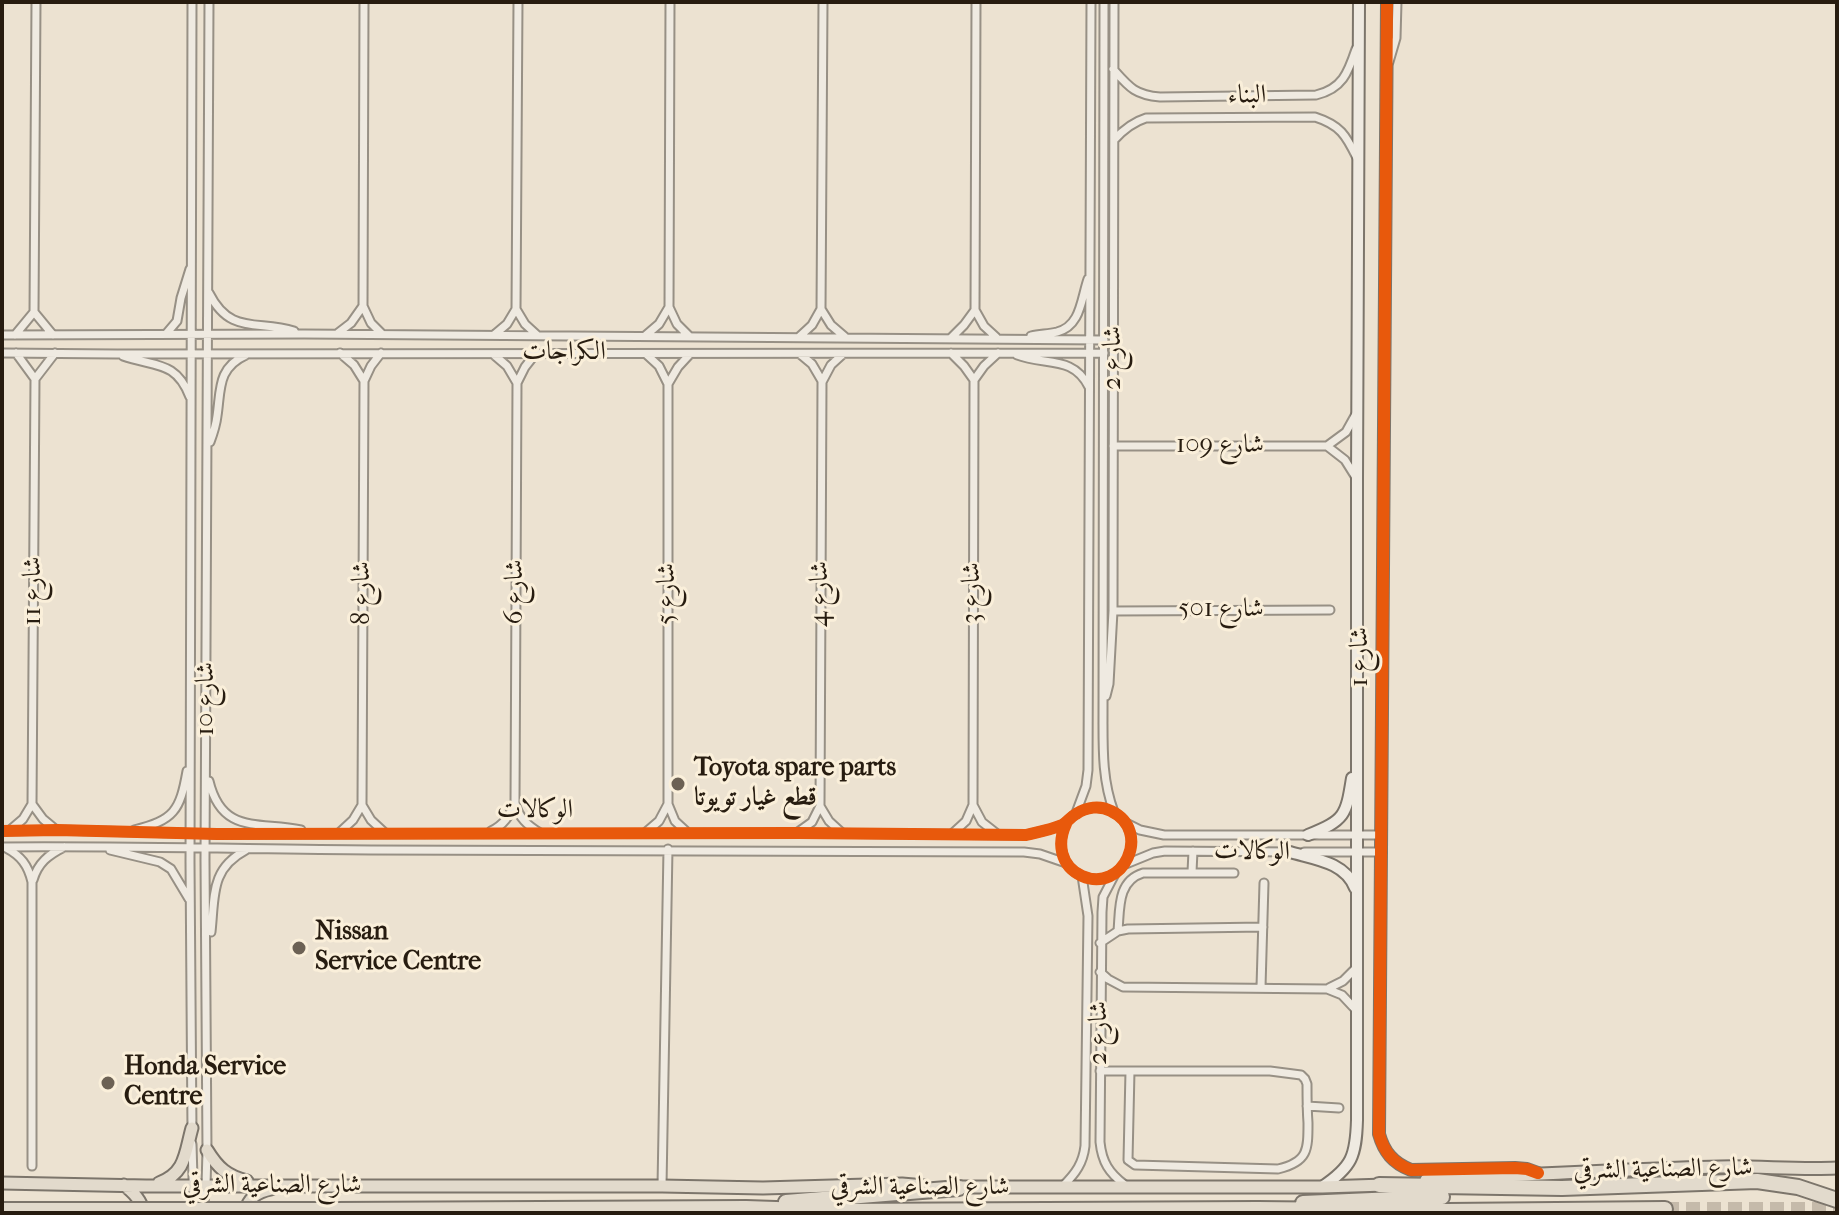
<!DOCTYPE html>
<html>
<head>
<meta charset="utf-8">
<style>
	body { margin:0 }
	#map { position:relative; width:1839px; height:1215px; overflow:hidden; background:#ece2d1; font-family:"IM FELL French Canon",serif }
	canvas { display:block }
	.frame { position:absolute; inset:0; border:4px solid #271c10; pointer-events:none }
</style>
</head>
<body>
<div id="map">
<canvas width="1839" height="1215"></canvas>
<div class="frame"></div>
</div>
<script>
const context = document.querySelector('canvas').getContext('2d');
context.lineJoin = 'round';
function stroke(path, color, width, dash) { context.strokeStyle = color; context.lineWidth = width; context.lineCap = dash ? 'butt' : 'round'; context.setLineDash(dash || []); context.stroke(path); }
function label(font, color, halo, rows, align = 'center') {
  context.font = font + ' "IM FELL French Canon",Amiri,serif'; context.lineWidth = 6; context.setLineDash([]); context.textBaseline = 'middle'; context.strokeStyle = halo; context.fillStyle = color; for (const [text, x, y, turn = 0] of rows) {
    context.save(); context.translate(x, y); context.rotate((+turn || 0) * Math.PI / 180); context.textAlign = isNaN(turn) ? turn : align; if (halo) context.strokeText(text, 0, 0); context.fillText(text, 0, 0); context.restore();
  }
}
stroke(new Path2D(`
	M1665 1209H1837`), '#c5baaa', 14, [14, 7]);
const street = new Path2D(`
	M192 2 190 861 192 1132
	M364 2 363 306 371 323 382 334
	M670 2 669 307 677 324 689 336
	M823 2 821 309 831 325 845 337
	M976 2 975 310 984 326 996 337
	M1104 2 1103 714C1103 748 1102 780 1114 812
	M1389 62 1396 38 1397 2
	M1113 69C1129 87 1135 95 1160 97L1316 95C1342 89 1348 73 1356 49
	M1114 140C1124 129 1133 122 1146 118L1315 117C1340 125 1346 135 1357 158
	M209 293C230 335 257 320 294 331
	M516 309 525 324 537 335
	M34 312 53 335
	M338 333 351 323 363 306
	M166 334 177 321 181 298 190 269
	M2 335 304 334 1104 340
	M15 335 34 312 36 2
	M494 335 507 324 516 309 518 2
	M645 336 659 324 669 307
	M1031 336C1040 334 1048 334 1057 332 1081 326 1081 299 1088 279
	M799 337 812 325 821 309
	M951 338 964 325 975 310
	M2 353 117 354 1104 353
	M340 353 354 365 364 381
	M381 353 371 366 364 381 362 805 371 820 385 833
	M951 353 964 366 974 380 973 805 966 821 953 833
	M493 354 507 366 517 383
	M646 354 659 366 668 384V804L675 821 688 833
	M800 354 812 364 822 381
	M1017 355C1045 366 1073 355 1089 387
	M123 356C154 367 176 360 190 397
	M35 379 55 353
	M974 380 984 366 998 353
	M668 384 678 367 690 354
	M210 442C213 434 216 425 217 416 221 390 217 368 246 355
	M1113 446H1327L1346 432 1356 414
	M1327 446 1345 460 1355 476
	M1113 611 1330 610
	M1106 696 1109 684 1113 611 1114 2
	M209 781C222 835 259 821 301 830
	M515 803C519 818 527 825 540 833
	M32 804 43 819 55 829
	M973 805 982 822 996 833
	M820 806 829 821 841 832
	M1076 813 1086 786 1088 770 1091 2
	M1126 823 1140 830 1164 835H1382
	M134 830C174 820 180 811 187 771
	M2 831 57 830 217 834 797 833 1026 835C1038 832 1050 830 1062 825 1068 822 1070 817 1076 814 1086 807 1100 805 1111 811 1153 831 1123 894 1082 876 1060 866 1057 843 1066 824
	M9 831 23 819 32 804 35 379 16 353
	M491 831C504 825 511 815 515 801L517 383 525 367 536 353
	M798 832 812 822 820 806 822 382 831 365 843 354
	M339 833 353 820 362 805
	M645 833 659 821 668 804
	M2 847C125 846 248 849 371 850 588 851 806 850 1024 852L1040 854 1066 863
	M6 848C21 856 28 865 32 882V1166
	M110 850 160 862 171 869 189 899
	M1304 852H1382
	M1126 864 1153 853 1165 851 1291 852
	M1192 872 1193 851
	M1115 874 1103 897 1102 912 1100 1142C1102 1162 1109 1173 1125 1185
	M33 880C38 863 48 855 64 847
	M1118 931C1120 909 1117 881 1143 873H1234
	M211 932C215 896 210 869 246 850
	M1100 943 1118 931 1128 929 1263 927
	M1100 972 1108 979 1123 987 1327 989 1342 995 1357 1011
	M1261 987 1264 883
	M1329 988 1343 981 1357 967
	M1100 1071H1270L1301 1075 1305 1079 1307 1084C1307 1097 1307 1110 1308 1123 1308 1150 1308 1162 1278 1169L1135 1165 1128 1160 1130 1071
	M1307 1106 1339 1108
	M192 1144 194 1212
	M662 1186 668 849
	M1063 1186C1076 1173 1083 1163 1085 1146L1088 916 1082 876
	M203 1211 206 1186 207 1150 205 860 209 2`);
const secondary = new Path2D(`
	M1387 2 1379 1134C1384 1152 1393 1163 1411 1170L1515 1168 1527 1169 1538 1173
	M1308 835C1345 820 1346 816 1352 778
	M1290 852C1314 859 1345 862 1355 888
	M1322 1187C1352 1167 1356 1156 1357 1120V478L1359 2`);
const primary = new Path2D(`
	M207 1150C218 1168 227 1176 247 1181
	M1426 1180C1524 1175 1622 1169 1720 1167 1759 1166 1798 1170 1837 1168
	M2 1183 146 1186H662L763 1188 902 1184 925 1186
	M159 1183C186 1173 185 1153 192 1128
	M124 1185C134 1193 141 1200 144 1213
	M954 1187H1322L1385 1185
	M244 1213C249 1198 256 1192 271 1189`);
const highway = new Path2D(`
	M1379 1185 1562 1188 1757 1181 1798 1187 1837 1200
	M786 1202 959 1188
	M1303 1203 1442 1197
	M336 1210 746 1208 835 1211 1258 1209 1448 1211 1665 1209`);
stroke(street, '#979085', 11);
stroke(secondary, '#7c756b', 14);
stroke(primary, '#7c756b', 15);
stroke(highway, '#7c756b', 18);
stroke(street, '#efeae1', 7);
stroke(secondary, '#efeae1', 10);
stroke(primary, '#e2dacc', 11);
stroke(highway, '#e2dacc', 14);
const highwayBridge = new Path2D(`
	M2 1210H336`);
stroke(highwayBridge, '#7c756b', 18, []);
stroke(highwayBridge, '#e2dacc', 14);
stroke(new Path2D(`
	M1387 2 1379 1134C1384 1152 1393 1163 1411 1170L1515 1168 1527 1169 1538 1173
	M2 831 57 830 217 834 797 833 1026 835C1038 832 1050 830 1062 825 1068 822 1070 817 1076 814 1086 807 1100 805 1111 811 1153 831 1123 894 1082 876 1060 866 1057 843 1066 824`), '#e8590c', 12);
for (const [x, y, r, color] of [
	[678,784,8,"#6c6154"],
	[299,948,8,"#6c6154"],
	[108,1083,8,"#6c6154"]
]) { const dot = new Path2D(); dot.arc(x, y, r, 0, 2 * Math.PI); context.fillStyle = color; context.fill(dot); stroke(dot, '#faefda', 3); }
label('26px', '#271c10', '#faefda', [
	["البناء",1247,96,-1],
	["الكراجات",564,353],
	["شارع 2",1114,358,-90],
	["شارع 109",1220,446],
	["شارع 11",34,591,-90],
	["شارع 6",516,592,-90],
	["شارع 8",363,593,-90],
	["شارع 3",973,593,-90],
	["شارع 5",668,594,-90],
	["شارع 4",821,594,-90],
	["شارع 501",1221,610],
	["شارع 1",1361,657,-90],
	["شارع 10",207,699,-90],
	["الوكالات",535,811],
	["الوكالات",1252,852,1],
	["شارع 2",1100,1033,-90],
	["شارع الصناعية الشرقي",1663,1170,-1],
	["شارع الصناعية الشرقي",272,1186],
	["شارع الصناعية الشرقي",920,1188]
]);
label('bold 26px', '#271c10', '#faefda', [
	["Toyota spare parts",694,769],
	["قطع غيار تويوتا",694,799],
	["Nissan",315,933],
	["Service Centre",315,963],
	["Honda Service",124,1068],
	["Centre",124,1098]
], 'left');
</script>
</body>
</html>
